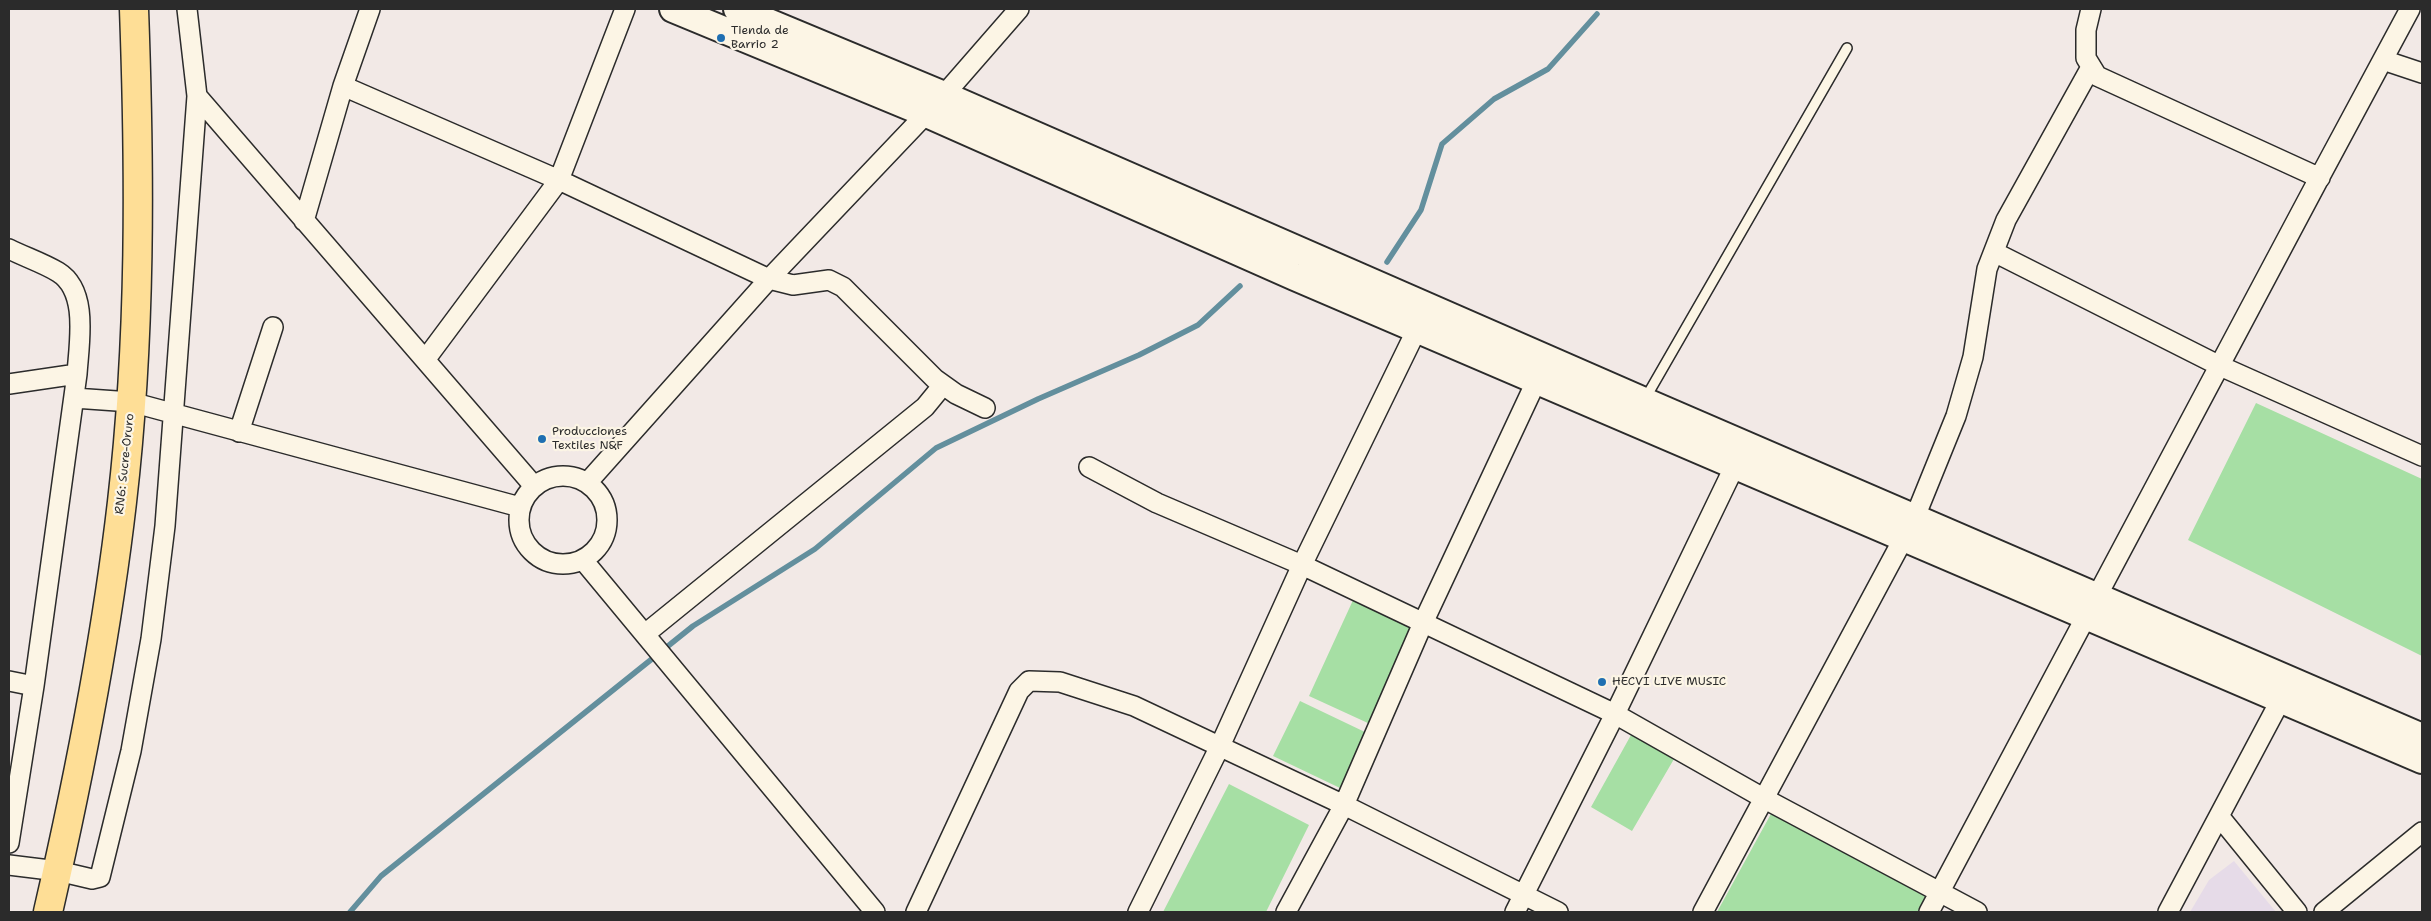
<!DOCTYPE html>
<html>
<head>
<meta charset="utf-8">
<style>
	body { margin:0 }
	#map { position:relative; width:2431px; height:921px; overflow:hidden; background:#f2e9e6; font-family:"Shantell Sans",sans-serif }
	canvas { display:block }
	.frame { position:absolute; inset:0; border:10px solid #2b2b2b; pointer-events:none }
</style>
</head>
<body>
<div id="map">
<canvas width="2431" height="921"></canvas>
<div class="frame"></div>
</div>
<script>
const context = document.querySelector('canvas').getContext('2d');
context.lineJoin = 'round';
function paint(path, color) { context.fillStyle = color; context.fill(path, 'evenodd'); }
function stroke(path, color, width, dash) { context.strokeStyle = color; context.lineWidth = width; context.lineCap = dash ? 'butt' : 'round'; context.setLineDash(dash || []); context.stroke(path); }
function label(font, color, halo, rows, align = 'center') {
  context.font = font + ' "Shantell Sans",sans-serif'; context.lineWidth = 4.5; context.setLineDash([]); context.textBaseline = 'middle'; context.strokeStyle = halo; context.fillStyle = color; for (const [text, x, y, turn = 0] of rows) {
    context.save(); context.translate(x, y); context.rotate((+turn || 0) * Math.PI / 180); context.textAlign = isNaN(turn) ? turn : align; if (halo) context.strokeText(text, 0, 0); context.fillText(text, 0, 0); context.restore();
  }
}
paint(new Path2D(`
	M2234 861 2276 912H2190L2209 880Z`), '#e6dbe8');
paint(new Path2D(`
	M2256 403 2422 479V656L2188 540Z
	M1354 598 1416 626 1370 724 1309 696Z
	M1300 701 1367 733 1340 788 1273 756Z
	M1631 735 1674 759 1632 831 1591 807Z
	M1229 784 1309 825 1266 912H1163Z
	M1772 812 1928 898 1920 912H1717Z`), '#a6dfa4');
stroke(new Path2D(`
	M1387 262 1421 210 1442 144 1494 99 1548 69 1597 14
	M350 912 381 876 693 626 815 549 936 448 1038 399 1139 355 1198 325 1240 286`), '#638f9d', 5.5);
const lane = new Path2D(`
	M1645 399 1847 48`);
const street = new Path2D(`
	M2091 9 2086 30V58L2097 76 2320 178
	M2383 60 2422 73
	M343 86 559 180 769 279 793 285 829 280 843 287 935 379 956 394 985 408
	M197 96 534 486
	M304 221 343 86 370 9
	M9 249C25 257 43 263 58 272 89 291 79 343 77 374L34 686 9 843
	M1994 252 2218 365 2422 456
	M425 360 559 180 625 9
	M9 384 77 374
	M74 398 131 402 520 507
	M239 432 273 327
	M1089 467 1157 503 1302 565 1615 714 1765 799 1977 912
	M519 520a44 44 0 1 1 88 0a44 44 0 1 1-88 0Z
	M587 483 769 279 944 95 1019 9
	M583 560 875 912
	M645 634 925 407 943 385
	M9 681 34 686
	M2219 816 2297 912
	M9 865 58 871 92 879 100 877 131 751 151 639 165 526 197 96 187 9
	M916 912 1019 691 1029 681 1060 682 1134 706 1344 805 1558 912
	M1138 912 1220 746 1302 565 1417 329
	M1286 912 1344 805 1423 623 1541 371
	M1515 912 1615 714 1740 455
	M1703 912 1915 517 1956 416 1973 357 1987 269 2006 220 2091 67
	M1929 912C2090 611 2248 309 2410 9
	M2168 912 2287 688
	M2324 912 2422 832`);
const secondary = new Path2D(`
	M673 9 927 114 1295 277 2422 760
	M737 9 944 95 1644 401 2422 737`);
const highway = new Path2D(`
	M48 912C79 777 106 641 122 502 141 338 140 174 134 9`);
stroke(lane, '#2b2b2b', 12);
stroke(street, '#2b2b2b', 22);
stroke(secondary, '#2b2b2b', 30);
stroke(highway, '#2b2b2b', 31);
stroke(lane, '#fcf5e5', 9);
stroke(street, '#fcf5e5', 19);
stroke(secondary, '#fcf5e5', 26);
stroke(highway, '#fede96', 28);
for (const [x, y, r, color] of [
	[721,38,5,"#1f6fb2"],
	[542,439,5,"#1f6fb2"],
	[1602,682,5,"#1f6fb2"]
]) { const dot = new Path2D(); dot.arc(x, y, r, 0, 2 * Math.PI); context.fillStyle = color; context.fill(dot); stroke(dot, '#fcf5e5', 2); }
label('12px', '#2b2b2b', '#fcf5e5', [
	["Tienda de",731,31],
	["Barrio 2",731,45],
	["Producciones",552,432],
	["Textiles N&F",552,446],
	["HECVI LIVE MUSIC",1612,682]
], 'left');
label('12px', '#2b2b2b', '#fcf5e5', [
	["RN6: Sucre-Oruro",125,464,-84]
]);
</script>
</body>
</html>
